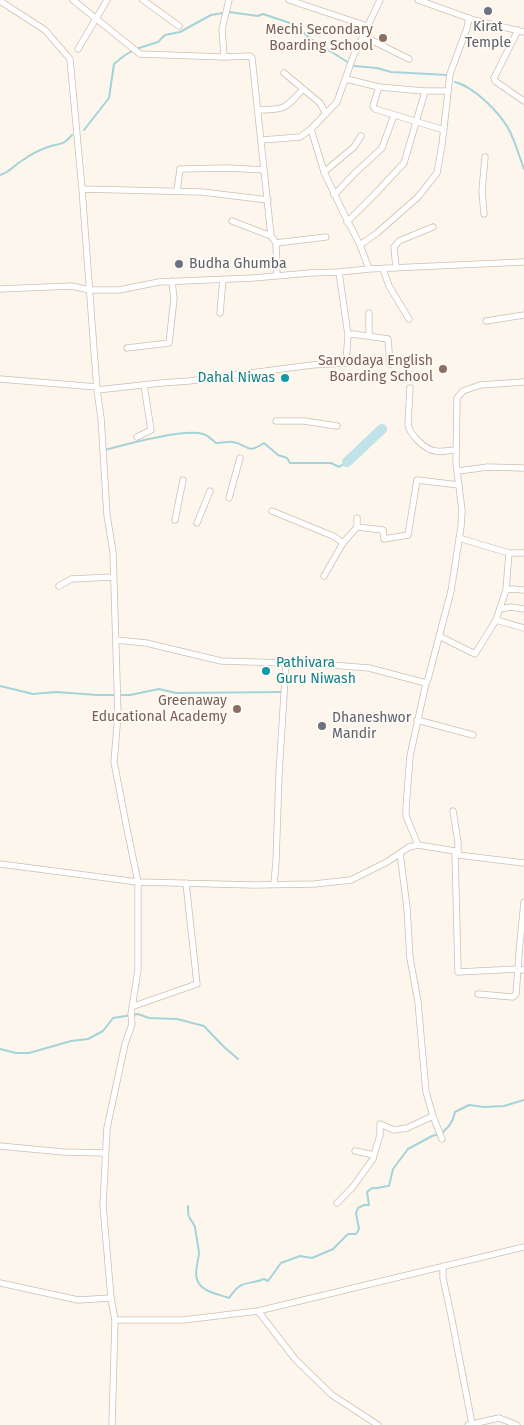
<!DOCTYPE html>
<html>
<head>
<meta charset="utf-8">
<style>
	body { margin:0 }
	canvas { display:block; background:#fdf6ec }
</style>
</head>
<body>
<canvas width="524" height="1425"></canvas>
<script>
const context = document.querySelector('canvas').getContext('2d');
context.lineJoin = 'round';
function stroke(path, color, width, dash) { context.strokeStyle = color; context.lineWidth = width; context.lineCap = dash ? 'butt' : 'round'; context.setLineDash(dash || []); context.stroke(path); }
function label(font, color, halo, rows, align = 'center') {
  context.font = font + ' "Fira Sans",sans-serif'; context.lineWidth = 4; context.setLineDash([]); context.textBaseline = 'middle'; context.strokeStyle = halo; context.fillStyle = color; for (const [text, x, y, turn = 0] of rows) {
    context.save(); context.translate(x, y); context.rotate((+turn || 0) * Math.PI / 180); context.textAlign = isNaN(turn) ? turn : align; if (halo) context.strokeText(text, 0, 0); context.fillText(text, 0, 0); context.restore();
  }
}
stroke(new Path2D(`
	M136 49 158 42 165 35 180 32 211 15 229 12 258 16 263 14 293 24 311 39 349 63
	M354 66 377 68 391 72 448 75
	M455 82C474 87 498 111 508 128 515 140 519 156 524 169
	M84 130 109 98 114 64 125 55 132 51
	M0 175C10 172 14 165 23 160 30 155 39 150 48 147 60 143 63 146 72 135
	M105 450C127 444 184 428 203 434 208 435 212 440 216 443 221 443 228 441 233 442 249 445 246 455 264 443L278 455 287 458 290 463H331L339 467 347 462
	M0 686 33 694 56 692 97 695H130L159 689 176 693 283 692
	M0 1049 16 1053H29L71 1041 88 1039 103 1031 113 1018 138 1014 149 1018 177 1019 204 1026 223 1046 238 1059
	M188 1206C188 1220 189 1215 195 1227 195 1228 199 1251 199 1253 198 1264 192 1277 201 1286 207 1293 221 1295 229 1298 244 1277 245 1287 264 1279L268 1281 281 1263 300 1256 312 1258 333 1249 348 1234H356L359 1229 356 1213 358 1208 364 1205H369L367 1192 372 1188C378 1189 382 1186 389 1186L393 1169 408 1149 432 1136 442 1133 449 1126 453 1119 455 1112 469 1105 484 1107 504 1106 524 1100`), '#a5d3da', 2);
stroke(new Path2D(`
	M347 462 382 429`), '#bfe3e8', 10);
const street = new Path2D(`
	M73 0 140 54 224 57 250 56 252 58 264 170 228 168 180 169 177 191
	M143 0 179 26
	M289 0 367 26
	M418 0 474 20 524 32
	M0 1 45 30 70 59 82 189 97 390 101 418 107 515 113 552 118 714 114 762 127 829 138 882V970L131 1014 132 1024 125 1044 107 1128 103 1205 111 1298 115 1320 112 1425
	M469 18 467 28 450 74 442 145 437 173 418 197 377 233 360 245 369 269 524 262
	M518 30 494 78 495 81 524 101
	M363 36 409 59
	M78 49 107 0
	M224 57 222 29 229 0
	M284 73 320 103 326 114
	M346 79 379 87 373 106 375 109 444 130
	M424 91H448
	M258 110C285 110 285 109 303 89
	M262 140 300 137 311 129
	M264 170 271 236
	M324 172 354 147 361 136
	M82 189 202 192 268 200
	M334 195 355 173 382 148 394 115
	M484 214 482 191 485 157
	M232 221 271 236 276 243 277 276
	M347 222 375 194 404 163 424 95V91L379 87
	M276 243 326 237
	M360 245 344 214 324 172 311 129 337 102 353 57 380 0
	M396 268 394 247 399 241 433 227
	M383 269 389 286 409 319
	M0 289 71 286 90 290H119L159 282 253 278 310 273 339 272
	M220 313 223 279
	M369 313V336
	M486 321 524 315
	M348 335 353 334 388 339 390 364
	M127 348 169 343 174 299 172 281
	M0 379 97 387
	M410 388 408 424C409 434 425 450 436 451 442 452 449 450 456 450
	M97 390 161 383 189 381 312 365 346 363 348 335 339 272 369 269
	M276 421H304L337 426
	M137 437 151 430 144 385
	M458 471 488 467 524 468
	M229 498 240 458
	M272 511 333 536 343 543
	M357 518V527L383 530 384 539 408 535 417 480 459 485
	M175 520 183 480
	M197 523 210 491
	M459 538 509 553H524
	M324 576 343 543 357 527
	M59 586 71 579 113 577
	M506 590 509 553
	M500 609 511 607 524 609
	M496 620 506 590 512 589 524 590
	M439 636 475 654 496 620 524 628
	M116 640 146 643 221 661 318 664 369 668 426 683
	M417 720 473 735
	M453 811 458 842V855
	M418 845 406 816V808L410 756 426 683 428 679 451 591 461 527 462 510 456 463 457 398 463 391 480 385 524 382
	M455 851 458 972 518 969C519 947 522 925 524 902
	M400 853 407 908 410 958 418 1002 426 1092 433 1116 442 1139
	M0 864 138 882 254 885 314 884 351 880 387 862 409 847 418 845 455 851 458 855 524 863
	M274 884 276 862 279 774 286 663
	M478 994 513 997 516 994 518 969 524 970
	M134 1006 197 984 186 883
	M0 1146 63 1152 105 1153
	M374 1155 380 1135V1124L394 1130 407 1128 433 1116
	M337 1203 352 1188 373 1159 374 1155 355 1151
	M443 1266V1278L451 1315 472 1424
	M0 1283 78 1300 111 1298
	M258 1311 295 1359 332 1395 378 1425
	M115 1320H183L258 1311 524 1247
	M468 1425 499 1418 517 1425`);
stroke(street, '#d1beb0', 7);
stroke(street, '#fff', 5.5);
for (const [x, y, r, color] of [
	[488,11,5,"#6b7280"],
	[383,38,5,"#8d6e63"],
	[179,264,5,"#6b7280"],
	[443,369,5,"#8d6e63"],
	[285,378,5,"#0f9aa8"],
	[266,671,5,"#0f9aa8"],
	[237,709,5,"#8d6e63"],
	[322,726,5,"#6b7280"]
]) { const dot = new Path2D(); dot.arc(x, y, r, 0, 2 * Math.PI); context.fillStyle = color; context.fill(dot); stroke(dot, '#fffaf3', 2); }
label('14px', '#5b616d', '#fffaf3', [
	["Kirat",488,27,"center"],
	["Temple",488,43,"center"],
	["Budha Ghumba",189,264],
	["Dhaneshwor",332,718],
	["Mandir",332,734]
], 'left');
label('14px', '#785e54', '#fffaf3', [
	["Mechi Secondary",373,30],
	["Boarding School",373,46],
	["Sarvodaya English",433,361],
	["Boarding School",433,377],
	["Greenaway",227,701],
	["Educational Academy",227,717]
], 'right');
label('14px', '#0d838f', '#fffaf3', [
	["Dahal Niwas",275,378],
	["Pathivara",276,663,"left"],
	["Guru Niwash",276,679,"left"]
], 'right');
</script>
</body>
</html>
